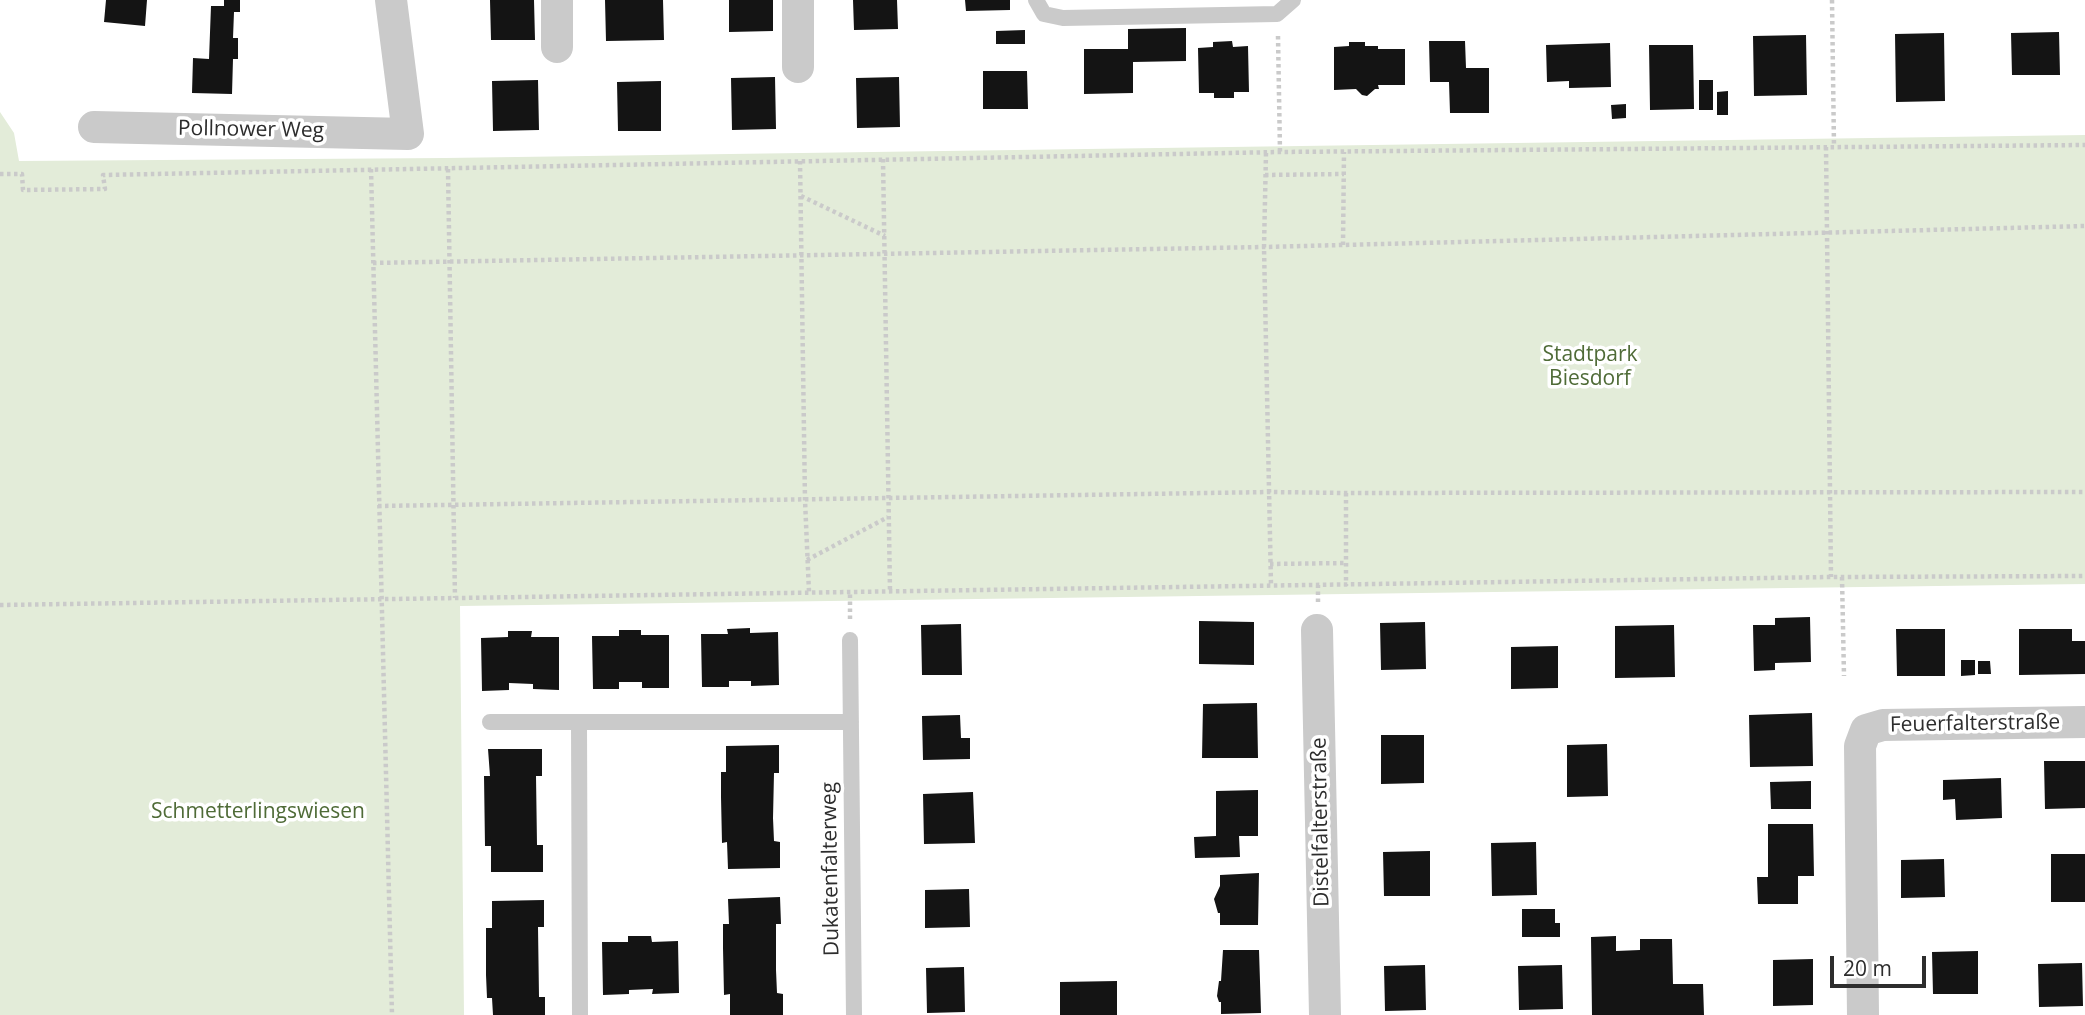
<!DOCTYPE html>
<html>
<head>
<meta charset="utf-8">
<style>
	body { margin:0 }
	#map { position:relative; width:2085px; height:1015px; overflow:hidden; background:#fff; font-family:"Open Sans",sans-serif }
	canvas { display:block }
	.scale { position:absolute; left:1830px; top:956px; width:96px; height:32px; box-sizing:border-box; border:4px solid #2d2d2d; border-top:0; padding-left:9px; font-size:21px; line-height:24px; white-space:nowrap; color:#2d2d2d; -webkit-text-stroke:5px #fff; paint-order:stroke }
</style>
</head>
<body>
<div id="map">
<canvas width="2085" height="1015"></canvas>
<div class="scale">20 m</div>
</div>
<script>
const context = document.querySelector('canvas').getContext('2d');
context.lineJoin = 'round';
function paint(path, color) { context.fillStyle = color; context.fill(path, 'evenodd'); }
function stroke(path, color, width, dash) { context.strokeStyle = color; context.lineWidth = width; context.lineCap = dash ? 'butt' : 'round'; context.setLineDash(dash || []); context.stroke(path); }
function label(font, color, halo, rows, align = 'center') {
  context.font = font + ' "Open Sans",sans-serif'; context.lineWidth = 7; context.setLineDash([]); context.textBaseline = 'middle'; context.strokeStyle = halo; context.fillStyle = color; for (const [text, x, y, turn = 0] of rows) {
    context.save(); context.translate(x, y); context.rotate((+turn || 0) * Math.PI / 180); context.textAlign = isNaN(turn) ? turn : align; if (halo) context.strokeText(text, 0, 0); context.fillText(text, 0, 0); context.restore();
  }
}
paint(new Path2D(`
	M0 112 14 133 19 161 445 158 2085 135V584L460 606 464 1015H0Z`), '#e3ecd9');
paint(new Path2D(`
	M106 0H147L145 26 104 22Z
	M224 0H240V12H234L233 38H238V59H233L232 94 192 93 193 58 209 59 211 6H224Z
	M490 0H534L535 40H491Z
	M605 0H663L664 40 606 41Z
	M729 0H773V31L729 32Z
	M853 0H897L898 29 854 30Z
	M965 0H1010V10L966 11Z
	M1186 28V61L1133 62V93L1084 94V49H1128V29Z
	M1025 30V44H996V31Z
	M2059 32 2060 75H2012L2011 33Z
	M1944 33 1945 101 1896 102 1895 34Z
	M1806 35 1807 95 1754 96 1753 36Z
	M1232 41 1233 47 1248 46 1249 92H1234V98H1214V93H1199L1198 48 1213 47V42Z
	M1429 41H1465L1466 68H1489V113H1450L1449 82H1430Z
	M1349 42H1365V46H1378V49H1405V85H1378L1379 89H1375L1367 96 1362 95 1356 89 1334 90V47L1349 46Z
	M1610 43 1611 87 1569 88V81L1547 82 1546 45Z
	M1649 45H1693L1694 109 1650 110Z
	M983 71H1027L1028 109H983Z
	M775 77 776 129 732 130 731 78Z
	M899 77 900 127 857 128 856 78Z
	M538 80 539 130 493 131 492 81Z
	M1699 80H1713V110H1699Z
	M661 81V131H618L617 82Z
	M1728 91V115H1717V92Z
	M1626 104V118L1612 119 1611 105Z
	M1810 617 1811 662 1775 663V670L1754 671 1753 625H1775V618Z
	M1199 621 1254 622V665L1199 664Z
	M1425 622 1426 669 1381 670 1380 623Z
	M961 624 962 675H922L921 625Z
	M1674 625 1675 677 1615 678V626Z
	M750 628V633L778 632 779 685 751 686V681H729V687H702L701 634H728L727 629Z
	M1896 629H1945V676H1897Z
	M2019 629H2072V641H2085V674L2019 675Z
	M619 630H641V635H669V688H642V682H619V689H593L592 636H619Z
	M508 631H532L531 637H559V690L533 689V684L509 683V690L482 691 481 638 508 637Z
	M1558 646V688L1511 689V647Z
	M1961 660H1975V675L1961 676Z
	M1978 661H1990L1991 674H1978Z
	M1257 703 1258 758H1202L1203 704Z
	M1812 713 1813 766 1750 767 1749 715Z
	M960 715 961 738H970V759L923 760 922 716Z
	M1381 735H1424V783L1381 784Z
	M1607 744 1608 796 1567 797V745Z
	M779 745V773H774L773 818 774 841 780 842V868L728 869 727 842 722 843 721 797V772H726V746Z
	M488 749H542V776H536L537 845H543V872H491V846H485L484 776H490Z
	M2044 761H2085V808L2045 809Z
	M2001 778 2002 818 1956 820 1955 799 1943 800V780Z
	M1811 781V809H1771L1770 782Z
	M1258 790V836H1239L1240 857 1195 858 1194 837 1216 836V791Z
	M973 792 975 843 924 844 923 794Z
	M1768 824H1813L1814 876H1798V904H1758L1757 877H1768Z
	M1536 842 1537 895 1492 896 1491 843Z
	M1430 851V896H1384L1383 852Z
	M2051 854H2085V902H2051Z
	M1944 859 1945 897 1901 898V860Z
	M1259 873 1258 925H1220V913H1218L1214 899 1220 886V875Z
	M969 889 970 927 925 928V890Z
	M780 897 781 924H776V970L777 993 783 994V1015H730V994L724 995 723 948V924H729L728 899Z
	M544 900V927H538L539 997H545V1015H493L492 998H487L486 975V928H492V901Z
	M1522 909H1555V923H1560V937H1522Z
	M628 936H651L652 942 678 941 679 993 652 994 653 989 629 990V994L603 995 602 942H628Z
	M1616 936V951L1640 950V939H1672L1673 984H1703L1704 1015H1592L1591 937Z
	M1223 950H1259L1261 1013 1221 1014V1002H1219L1217 996 1219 981H1221Z
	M1978 951V994H1933L1932 952Z
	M1813 959V1005L1773 1006V960Z
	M2082 963 2083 1006 2039 1007 2038 964Z
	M1425 965 1426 1010 1385 1011 1384 966Z
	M1562 965 1563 1009 1519 1010 1518 966Z
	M964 967 965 1012 927 1013 926 968Z
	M1117 981V1015H1060V982Z`), '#141414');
stroke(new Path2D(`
	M1832 0 1834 147
	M1278 36 1280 152
	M1826 147 1831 577
	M1266 153 1264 247 1271 585
	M883 159 890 591
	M800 161 805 500 809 592
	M371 169 392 1015
	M448 169 455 598
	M0 174H22L23 190 105 189 103 175 1280 152 2085 145
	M1265 175 1344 174
	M801 196 885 236
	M1343 245 1344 152
	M373 263 1264 247 2085 226
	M1346 493V586
	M378 506 1270 492 1346 493 2085 492
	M807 560 888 517
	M1270 564 1347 563
	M1842 577 1844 676
	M1318 602V585
	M0 605 1831 577 2085 576
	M850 619V592`), '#cacaca', 4.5, [3.5, 3.5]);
stroke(new Path2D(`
	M1036 0 1044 14 1063 18 1277 14 1293 0
	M850 640 854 1015
	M490 722H851
	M579 722 580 1015`), '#cacaca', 16);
stroke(new Path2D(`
	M557 0V47
	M798 0V67
	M94 127 408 134 391 0
	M1317 630 1325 1015
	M1863 1015 1860 746 1866 730 1883 725 2085 722`), '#cacaca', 32);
label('21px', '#2d2d2d', '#fff', [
	["Pollnower Weg",251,130,1],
	["Feuerfalterstraße",1975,724,-1],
	["Distelfalterstraße",1321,822,-91],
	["Dukatenfalterweg",831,869,-91]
]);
label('21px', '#4f6b37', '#fff', [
	["Stadtpark",1590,355],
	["Biesdorf",1590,379],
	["Schmetterlingswiesen",258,812]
]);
</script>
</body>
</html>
